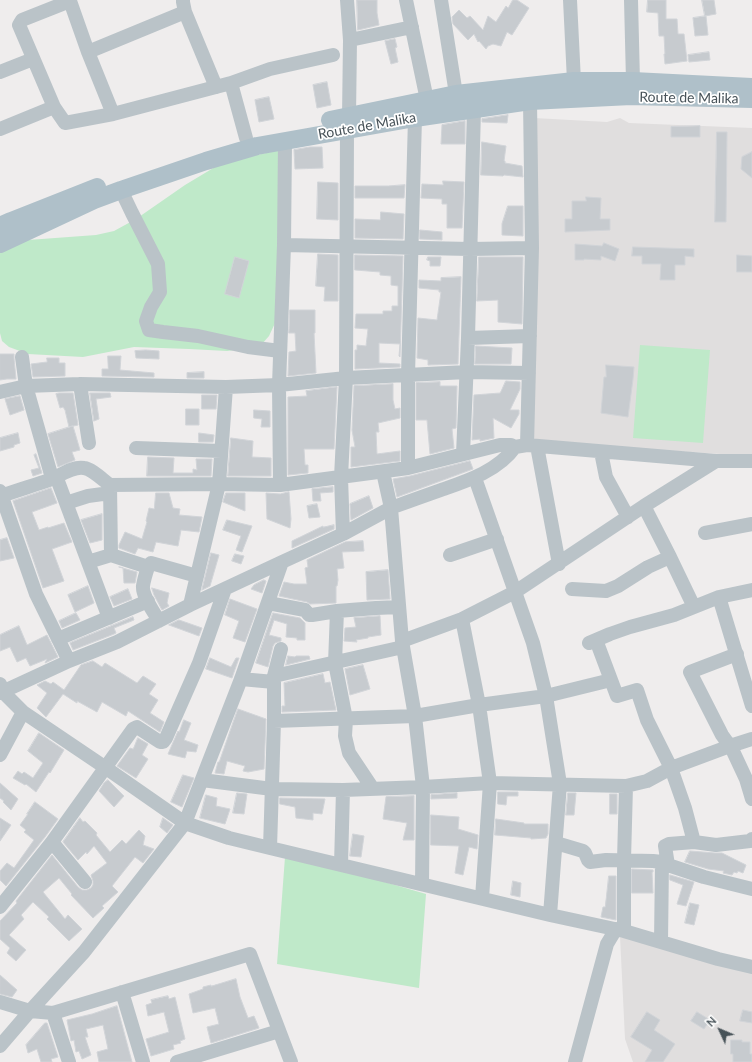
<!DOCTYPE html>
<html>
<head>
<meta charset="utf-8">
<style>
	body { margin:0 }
	#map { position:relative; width:752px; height:1062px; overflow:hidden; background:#efeded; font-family:Lato,sans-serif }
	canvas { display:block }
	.north { position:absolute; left:700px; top:1010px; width:40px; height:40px; -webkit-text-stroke:3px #fff; paint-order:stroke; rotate:314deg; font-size:11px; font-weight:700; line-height:16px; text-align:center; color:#475258 }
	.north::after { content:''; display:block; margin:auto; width:14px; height:18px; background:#475258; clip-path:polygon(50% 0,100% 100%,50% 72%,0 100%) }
</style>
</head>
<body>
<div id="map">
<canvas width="752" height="1062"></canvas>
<div class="north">N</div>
</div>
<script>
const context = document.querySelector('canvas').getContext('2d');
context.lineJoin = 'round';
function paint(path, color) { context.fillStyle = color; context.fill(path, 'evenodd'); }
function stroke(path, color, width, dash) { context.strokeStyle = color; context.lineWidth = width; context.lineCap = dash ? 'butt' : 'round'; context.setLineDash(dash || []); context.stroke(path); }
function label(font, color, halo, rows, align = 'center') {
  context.font = font + ' Lato,sans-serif'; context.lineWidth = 3.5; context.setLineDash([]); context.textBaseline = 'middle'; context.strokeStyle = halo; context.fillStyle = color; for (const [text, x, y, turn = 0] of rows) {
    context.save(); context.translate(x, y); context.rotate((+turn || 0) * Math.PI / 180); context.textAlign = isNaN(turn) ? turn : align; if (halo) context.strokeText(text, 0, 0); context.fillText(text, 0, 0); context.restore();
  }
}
paint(new Path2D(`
	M534 118 607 122 620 118 629 123 752 128V456L532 442Z
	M620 936 752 971V1062H633L625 1039Z`), '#e0dede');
paint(new Path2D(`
	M280 150 276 321 269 336 262 344 252 348 227 351 189 349 134 347 83 357 28 354 9 347 2 341 0 333V252L28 240 96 235 114 231 136 219 185 185 215 167 229 161Z
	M640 345 710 350 703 443 633 438Z
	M285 857 354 873 426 894 419 988 277 964Z`), '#bfe9c9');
const building = new Path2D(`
	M357 0H377V13L379 25 358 30Z
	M513 0H517L529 8 512 35 507 32 501 46 493 44 488 46 486 49 479 41 478 42 474 34 468 40 453 24 452 17 459 10 467 18 470 16 483 30 488 16 496 22 506 6 508 8Z
	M648 0H666V19H677L678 34H684L687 61 665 64 664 54H665L664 36H659L658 13 647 12Z
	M702 0H714L716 14 705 16Z
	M706 16 708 35 695 36 693 18Z
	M395 39 397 47 395 48 398 62 391 64 385 41Z
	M709 52 710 60 689 62 688 55Z
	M327 82 331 105 317 108 313 85Z
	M269 97 274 119 259 122 255 100Z
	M508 115 507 123 482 122V119Z
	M465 121V144H441L442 125Z
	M700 126V137H671V127Z
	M717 132H727L726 222H715Z
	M482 142 506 146 504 161H505V163L522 166 523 177 504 175 503 176 481 175Z
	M310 147H322L323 168 295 169 294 150Z
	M752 152V178L741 169 742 157Z
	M443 181 464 182 462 228H447V204H442V199L421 198 422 184 443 185Z
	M318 182 338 183V220L317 219Z
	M405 185 404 198H355V186H388Z
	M586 197 601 198 600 219H610V230L565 232V219H572V201H586Z
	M508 206H523V236L502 235V224Z
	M381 212 404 214 403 239 355 238V219L380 220Z
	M420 230 442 232V240L420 239Z
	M604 243 619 249 615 261 601 256V260L584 259V260H575V244L602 246Z
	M633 247 694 249V257L685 256V265H675V280H660L661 264H642V256H632Z
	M318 254 338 255V301H324L325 287 316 286Z
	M355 255 403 256 400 357 399 356 400 344 379 343V363L400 364V367L355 369V350H357V345L366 346 368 329 355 328 356 314H383V311H392V306H398V286L391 285V276L380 275V272L355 270Z
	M737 255 752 256V272H737Z
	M235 257 249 261 239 298 225 294Z
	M428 257H441L440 266H430V261L427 260Z
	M479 257H523L522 324 498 322V300L477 301Z
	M461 277 458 364 428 365V360L417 358 418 318 437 320 441 292H439V290L419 288V280L441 281V278Z
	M290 310H315V333H314L316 373 288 376 289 352 296 351 295 333H289Z
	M476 346 512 348 511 364H475Z
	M146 350 159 351V359L136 358 135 351Z
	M0 354H14V358L16 379H7L0 380Z
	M108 356H121L120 370 154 373V377L102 376V369H108Z
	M47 358H59V363H65V376L33 377 31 364 47 362Z
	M606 365 634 367 633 379 628 417 601 413 604 377H606Z
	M204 372V378H187V373Z
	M506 381 520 382V389L510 410H519V414L511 428 493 418 494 438 480 441V439L472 440 474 395 500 393Z
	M440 382V386H457L456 428 452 429 454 448 430 454 427 420H416V383Z
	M393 384V400L395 409 400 408V418L378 423 379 432H376L377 454 400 451V461L351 467V447H355L352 430 354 386Z
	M337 387 334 449H304L305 465H308V473L288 475V397L307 396 306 391Z
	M59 393H73L78 425 69 427 65 410 63 407 60 408 56 394Z
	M90 393H110L111 397 96 399 99 419 94 421Z
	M202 395H217L216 409H202Z
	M20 396 24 410 10 415 5 399Z
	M186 409H199V425H186Z
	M254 410 270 411V427H261L262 419 254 418Z
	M73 426 80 450 72 452 75 460 58 467 48 434Z
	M18 433 20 443 14 445V447L0 451V438Z
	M199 433 214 435 213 442H199Z
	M231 438 253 441 252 457 271 458V476H228Z
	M36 454 42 473 33 476 31 470 39 468 34 455Z
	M148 457 174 458 173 473H193V469L197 470 196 459H212L211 476H147Z
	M470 461 473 469 397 497 393 479 410 476Z
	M333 487V492L320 493 321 501H313L312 489Z
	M51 488 57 503 32 512 39 530 48 527V528L64 523 72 542 52 549 64 581 43 588 13 501Z
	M289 492 291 519 290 528 267 519 266 493 280 494Z
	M156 493H169L173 508 180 509 179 515 202 517 199 532 181 530 178 546 156 542 153 552 138 548 135 554 119 548V545L125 532 142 539 147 522 146 521 149 508 154 509Z
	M226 493H245V511L223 502Z
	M369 496 373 508 351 520 350 504Z
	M317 504 320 517 309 518 307 506Z
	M102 514V540L90 543 81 520Z
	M227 520 252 526 242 552 236 550 241 536 223 530Z
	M334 525V529L292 548V541L323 526V527Z
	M7 538 14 558 0 561V540Z
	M363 541 364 551 342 552 344 568 337 569 338 580 337 586H336V603L310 604 307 602 279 596 284 582 294 584H307L305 568 308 567 307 560 345 542Z
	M211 553 219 555 210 586 202 590Z
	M235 554 244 556 241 564 232 561Z
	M119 567 137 572 135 583H124L123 568Z
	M388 570 390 599 367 600 366 572Z
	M264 580 266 581 262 593 251 589 254 585Z
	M88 586 94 603 75 612 68 595Z
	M152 588 169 593 167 603 169 606 162 610 154 595Z
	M128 589 132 599 114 606 110 597Z
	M230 599 257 609 245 642 233 638 239 621 225 615Z
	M76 613 80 620 62 628 59 621Z
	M273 613 300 618 305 623V640H297V638L286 637 287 624 274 620 269 635 281 638V641L275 643 273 646 268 667 256 663Z
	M380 616 381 635 368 637V638L356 640 357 642 344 641 345 628 356 627 354 618Z
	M133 617 134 620 114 628 116 633 114 634 73 650 70 643Z
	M179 620 202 628 199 636 169 625Z
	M19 626 27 645 47 635 58 657 45 663 47 659 30 666 26 658 17 662 10 647 0 651V635Z
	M288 656 295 657 296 656H309L310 659 286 665Z
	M210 658 231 667 236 658H239L232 678 206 669Z
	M93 661 102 667 105 663 137 683 143 676 156 684 149 694 158 700 150 713 164 722 160 732 128 711 126 716 102 702 97 712 77 701V703L63 694 46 717 37 708 47 693 37 685 45 681 51 684 53 682 64 690 81 665Z
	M363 665 370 689 350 695 345 669Z
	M323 674 325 683 330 682 336 710 282 712V706H285L284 683Z
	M238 709 266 719 264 769 248 772 243 771 245 766 227 761 224 774 215 773 218 762H219Z
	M184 720 191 723 184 740 198 745 196 752 187 751 185 758 168 754 178 731 179 732Z
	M39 733 64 750 50 773 49 772 36 792 26 784 25 785 13 778 18 771 22 774 24 772 33 778 43 763 28 751Z
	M138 738 148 744 142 755 148 759 136 778 117 766 130 748 133 749Z
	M183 775 194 778 182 807 171 802Z
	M108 780 124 796 114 807 99 791 104 783Z
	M0 783 18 799 11 810 3 802 4 801 0 798Z
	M498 792H518V796H507L506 805 498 804Z
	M237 793 247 794 244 814 233 813Z
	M457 793V798L431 799V795Z
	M568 793H576L574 815H566Z
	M610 794H617V814H610Z
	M206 795 217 798 216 806 230 809 225 824 200 818Z
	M414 796V840H403L407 823 383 819 386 797Z
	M280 798 325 799 322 814 313 813V820L296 818 295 807 280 804Z
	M35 802 58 819 45 837 6 886 0 880V871L7 863 14 868 34 840 24 832 26 830 20 825 28 814H27Z
	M431 815 459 817 458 829 478 835 477 849 469 847 463 875 455 873 459 846 431 845Z
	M0 818 11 825 0 841Z
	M80 818 83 822 85 821 97 833 96 835 110 852 122 840 126 844 139 830 145 836 143 845 154 849 143 863 135 857 112 886 118 892 102 906 104 908 93 918 71 895 72 894 59 878 43 892 65 919 68 915 82 929 69 941 47 919 49 917 33 902 21 915 24 919 9 935 26 950 16 961 7 953 10 948 0 939V921L17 903 16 901 52 855 78 887 82 890H87L91 888 93 885V881L91 875 107 863 94 846 87 854 86 852 78 860 63 842Z
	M163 818 173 825 167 833 160 827Z
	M496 819 524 823V824H548V834L546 838 531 839V838L495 835Z
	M353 834 364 836 361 857 350 856Z
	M690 851 715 853H722L746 865 743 873 738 871 737 873 734 872 732 875 723 873 724 871 708 869 685 862Z
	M632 869 653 870V872H652L653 893H632Z
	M670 875 694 882 686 906 677 904 683 885 670 880Z
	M609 876H616V920L601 917 603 907H605Z
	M513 881 521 883 520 897 511 895Z
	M690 903 699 905 694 925 685 923Z
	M0 975 17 990 12 997 0 994Z
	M236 979 240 997 248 1018 254 1016 259 1028 211 1043 207 1027 219 1024 215 1008 193 1013 189 994 203 989V987L211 985V986Z
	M168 996 169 999 175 997 185 1039 180 1041 181 1043 173 1045 174 1049 151 1056 146 1039 169 1032 164 1012 148 1016 146 1005 152 1003 151 1000Z
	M117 1006 132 1062H99L97 1052 108 1049 103 1025 86 1029 88 1037H85L91 1055 82 1059 79 1051 76 1052 74 1040 71 1041 67 1020 92 1014Z
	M743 1010 752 1012V1023L740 1021Z
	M647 1012 660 1020 654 1030 675 1044 663 1062H645L652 1050 631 1037Z
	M697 1012 710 1020 704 1029 691 1021Z
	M45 1023H47L58 1057 51 1059 52 1062H41L37 1049 28 1053 26 1045Z
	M731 1040H742V1042H750V1054H752V1062H733V1054H731Z`);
paint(building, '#c7cbcf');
stroke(building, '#d1d4d8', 1);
stroke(new Path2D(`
	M70 0V1L22 20 19 25 54 107 65 123 113 114 231 83 270 69 333 55
	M183 0V2L185 12 216 87
	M347 0 350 40 349 117
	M406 0 427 100
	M441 0 456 94
	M570 0 574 81
	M631 0 633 81 632 90
	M70 1 88 52 113 114
	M350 40 412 27
	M88 52 185 12
	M0 72 33 59
	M231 83 246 138
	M0 129 54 107
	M121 190 132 213 158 264 160 292 151 307 146 321 149 330 163 332 198 336 248 347 280 351
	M284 245 470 249 532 248
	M468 338 530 336
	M22 357 26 386 52 478
	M80 384 89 443
	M0 392 26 386 80 384 226 387 279 385 346 378 467 372 529 373
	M527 445 532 248 530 101
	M537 446 559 564
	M136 448 221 451
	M601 452 606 477 628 517
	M463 454 468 338 474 109
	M408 468V375L415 118
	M383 472 391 508C407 502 424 496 441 490 467 481 498 471 515 447
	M56 476 109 618
	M475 478 533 643 546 696 560 784 550 915
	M280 485 279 385 284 245 285 141
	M0 491 36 594 69 661 0 693
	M1 496C18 490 35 485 52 479 61 475 73 466 84 468 92 469 103 480 110 485
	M66 503 88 496 110 493
	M644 506 670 557 694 607
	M705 533 752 524
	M343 534 341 477 346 378 347 130
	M111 555 110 485 219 484 280 485 408 468 500 445H511L515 447 527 445 716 461H752
	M450 555 497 539
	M88 562 111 555 148 567 150 564 151 563 197 576
	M148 567C146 573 144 579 143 586 142 596 154 612 159 621
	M572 589 606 591 618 586 648 567 670 557
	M719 597 752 706
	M268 603 305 610 309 615H312L337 611 376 608 399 607
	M190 605 219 484 226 387
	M337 611 335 663 346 719 345 736 349 753 373 789
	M462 619 479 705 490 783 482 898
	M58 639 148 601
	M596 640 617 696 637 690 647 720 671 768 685 808 694 842
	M402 641 462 619 515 592 644 506 716 461
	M589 643 610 634 630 627 674 615 719 597 752 590
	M737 654 690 672 722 735 732 749 746 779 752 799
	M69 661 117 642 190 605 282 562 343 534 391 508 402 641 415 716 423 787 422 884
	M274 676 403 647
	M241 679 274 682
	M0 684 3 692 23 712 106 768 185 823 229 838 270 848 550 915 624 931 718 959 752 967
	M274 721 415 716 479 705 546 696 611 680
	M0 755 23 712
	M202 780 272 789 343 790 423 787 490 783 626 786 647 781 671 768 730 746 752 739
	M52 842 85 882
	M556 843 583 851 585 853 588 860 590 862 606 860 653 861 662 862 668 865 704 877 752 889
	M270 848 274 721V676L281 649
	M341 865 343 790
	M668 865 665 846 669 844 694 842 716 845 750 841 752 839
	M0 907 52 842 133 729 137 727 160 742H163L166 738 199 663 225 589
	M624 931V860L626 786
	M661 942 662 862
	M122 992 143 1062
	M0 1002 30 1011 53 1013 250 954 291 1062
	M53 1013 69 1062
	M0 1046 30 1011 84 952 185 823 241 679 282 562
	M177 1062 279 1031
	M575 1062 607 944 616 929`), '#bac3c8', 14);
stroke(new Path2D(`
	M330 120 456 94 574 81H633L752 87
	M0 226 11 221 97 187
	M0 244 94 200 121 190 206 161 257 146 415 118 530 101 631 96 752 99`), '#afc0c9', 18);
label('14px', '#475258', '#fff', [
	["Route de Malika",689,98,1],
	["Route de Malika",367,126,-10]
]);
</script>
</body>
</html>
